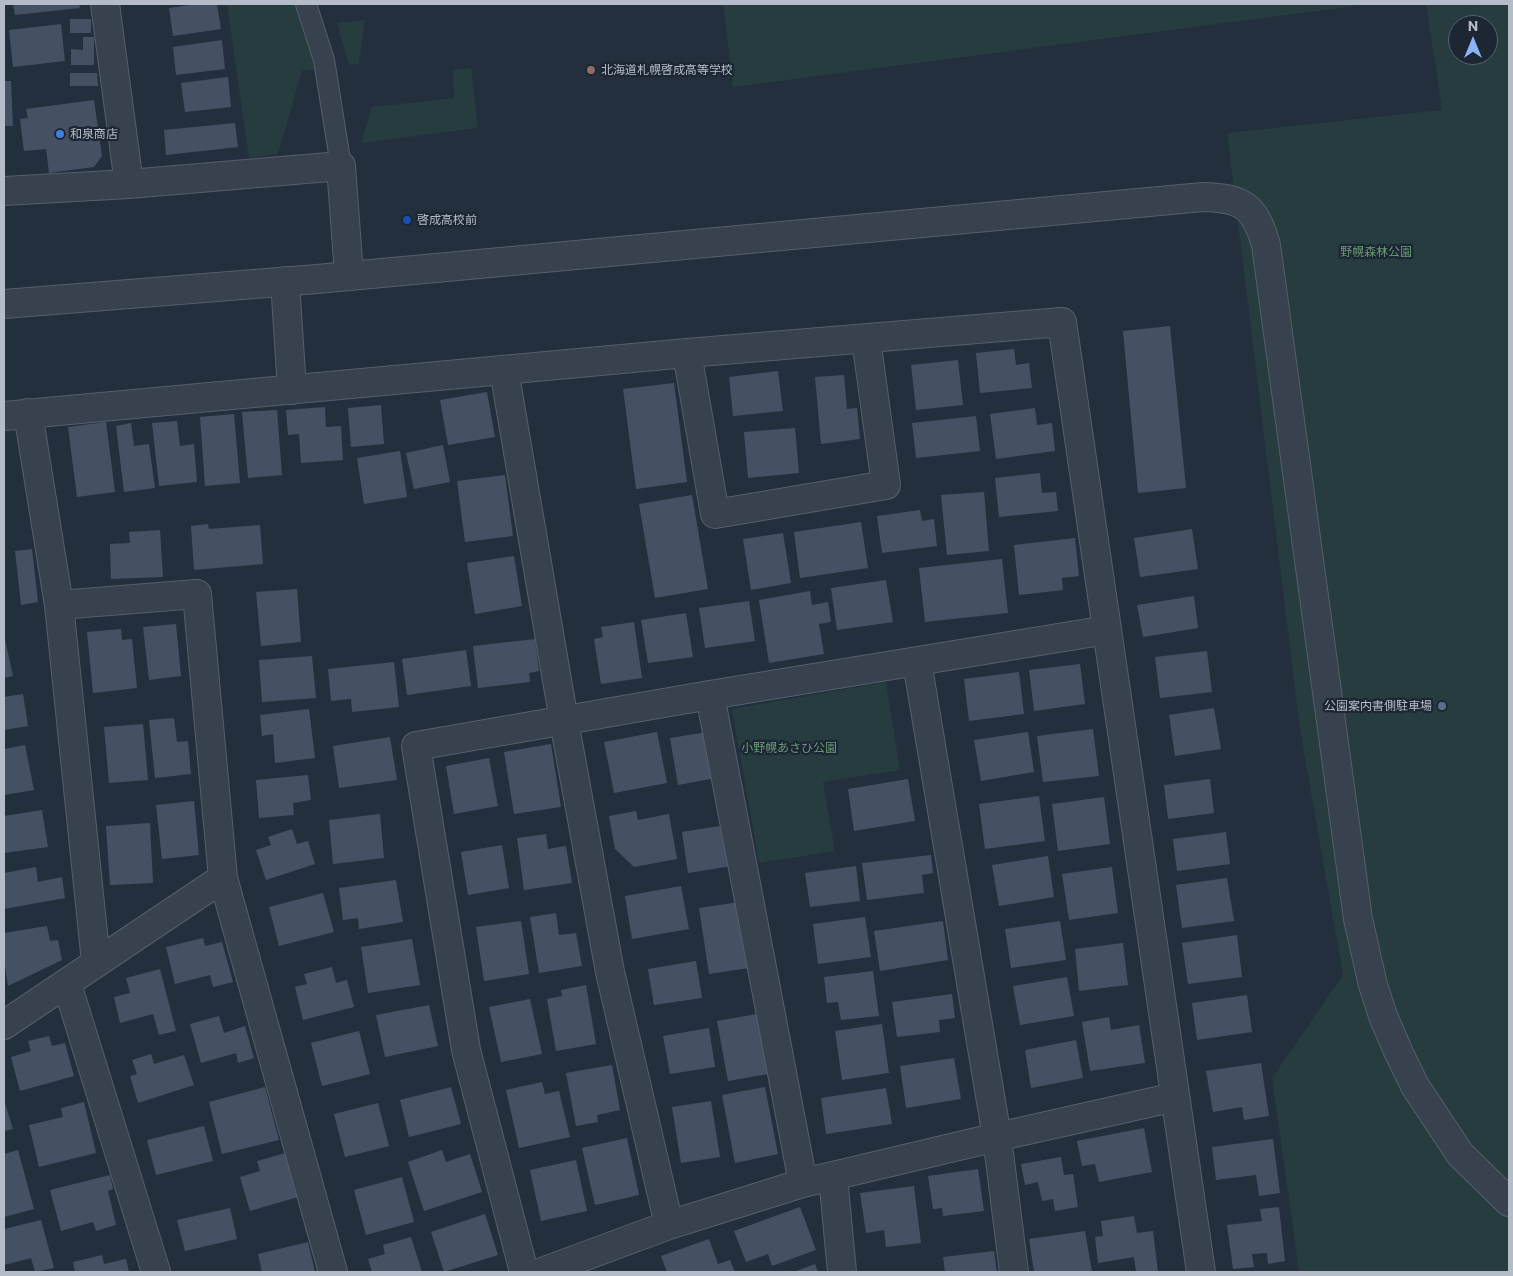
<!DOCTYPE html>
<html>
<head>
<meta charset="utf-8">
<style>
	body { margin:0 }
	#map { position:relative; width:1513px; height:1276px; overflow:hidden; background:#242f3e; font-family:Commissioner,sans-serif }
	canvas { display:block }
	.frame { position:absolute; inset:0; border:5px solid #b4bcc9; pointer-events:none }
	.north { position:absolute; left:1448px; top:15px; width:50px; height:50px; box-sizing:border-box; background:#1d2633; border:1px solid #59626f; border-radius:50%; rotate:0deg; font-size:14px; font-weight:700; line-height:20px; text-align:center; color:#b4bcc9 }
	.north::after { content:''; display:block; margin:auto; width:18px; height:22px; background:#8ab4f8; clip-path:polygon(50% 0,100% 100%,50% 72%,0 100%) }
</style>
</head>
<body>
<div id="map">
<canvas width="1513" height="1276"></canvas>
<div class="frame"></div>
<div class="north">N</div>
</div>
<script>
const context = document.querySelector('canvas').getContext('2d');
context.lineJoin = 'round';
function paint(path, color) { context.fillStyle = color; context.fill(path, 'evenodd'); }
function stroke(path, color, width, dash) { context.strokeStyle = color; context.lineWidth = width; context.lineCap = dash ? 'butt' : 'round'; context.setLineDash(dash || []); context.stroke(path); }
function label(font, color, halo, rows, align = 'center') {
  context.font = font + ' Commissioner,"Noto Sans JP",sans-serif'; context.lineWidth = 4.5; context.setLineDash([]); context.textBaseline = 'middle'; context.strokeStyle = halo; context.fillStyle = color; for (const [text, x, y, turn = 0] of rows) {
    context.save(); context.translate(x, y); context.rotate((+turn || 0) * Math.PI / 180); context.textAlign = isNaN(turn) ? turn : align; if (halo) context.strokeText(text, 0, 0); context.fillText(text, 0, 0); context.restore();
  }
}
paint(new Path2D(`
	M227 4H295L320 69 302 71 278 154 249 158Z
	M723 4H1371L733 87Z
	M1426 4H1509V1272H1299L1272 1078 1343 975 1300 730 1227 133 1442 110ZM1458 25H1488V55H1458Z
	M365 20 359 64 349 65 337 23Z
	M471 68 478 128 361 143 372 107 454 98 453 70Z
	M886 682 900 770 823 782 835 851 759 863 732 709Z`), '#263c3f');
paint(new Path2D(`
	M13 4H79L80 8 15 15Z
	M197 4H217L221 29 173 36 169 8Z
	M70 19H91V33H70Z
	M61 24 65 61 13 67 9 30Z
	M83 37H94V65H71V49L83 50Z
	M222 40 225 69 176 75 173 47Z
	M70 73H97L98 86H70Z
	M228 77 231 107 185 112 181 83Z
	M4 81H11L13 126H4Z
	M94 100 102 156 94 167 49 173 46 149 24 151 20 119 28 118 26 109Z
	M235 123 238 147 166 155 164 130Z
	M1170 326 1186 488 1138 493 1123 331Z
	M1014 349 1016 365 1029 363 1032 388 980 393 976 353Z
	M958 360 963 405 916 410 911 365Z
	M778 371 783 411 733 416 729 377Z
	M844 375 847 409 857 408 860 439 821 444 815 377Z
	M674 383 687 482 636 489 623 389Z
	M487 392 495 437 448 445 440 400Z
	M381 405 384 444 351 447 348 408Z
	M325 407 326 427 341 426 343 460 301 463 299 434 288 435 286 410Z
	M1035 408 1037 425 1052 423 1055 451 996 459 990 414Z
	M277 410 282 475 248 478 242 412Z
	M234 414 240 483 205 486 200 417Z
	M976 416 980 451 916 458 912 423Z
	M177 421 180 446 194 444 197 482 159 486 152 423Z
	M106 422 115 492 77 497 68 427Z
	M131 423 134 446 149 444 155 488 124 492 116 426Z
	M795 428 799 473 748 478 744 432Z
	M443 445 450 482 414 489 406 453Z
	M400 451 407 497 364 504 357 458Z
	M1040 473 1042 493 1056 492 1058 511 999 517 995 478Z
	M505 475 513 536 465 542 457 481Z
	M984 492 989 551 947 555 941 495Z
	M692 495 708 589 655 598 639 504Z
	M920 510 922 521 934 519 937 546 882 553 877 516Z
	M861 522 868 568 800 578 794 532Z
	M208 524 209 529 260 525 263 564 194 570 191 526Z
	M1192 529 1198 569 1140 577 1134 538Z
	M160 530 163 577 111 579 110 544 130 543 129 532Z
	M783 533 791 583 751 590 743 539Z
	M1075 538 1079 576 1062 578 1063 590 1019 595 1014 545Z
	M32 549 38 602 21 605 15 551Z
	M514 556 522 606 475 614 467 563Z
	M1002 559 1008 613 925 622 919 568Z
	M886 580 893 622 837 630 831 588Z
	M297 589 301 642 261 646 256 592Z
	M810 591 812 605 828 602 831 622 819 624 824 654 769 663 759 600Z
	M1194 596 1198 628 1143 637 1137 605Z
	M749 601 755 641 705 648 699 608Z
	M686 613 693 657 648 663 641 620Z
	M634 622 642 678 601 684 594 639 603 637 601 627Z
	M176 624 181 676 149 680 143 627Z
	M121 629 122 640 132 639 137 688 93 693 87 632Z
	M4 635 13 676 4 678Z
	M535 639 539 671 529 673 530 682 478 688 473 646Z
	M466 650 471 686 407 695 402 659Z
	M1207 651 1212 692 1160 698 1155 657Z
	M312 656 316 698 262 702 259 660Z
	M394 662 399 707 352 712 351 699 331 701 328 669Z
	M1080 664 1085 704 1034 711 1029 670Z
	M1019 672 1024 714 969 721 964 679Z
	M23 694 28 726 4 730V697Z
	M1214 708 1221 749 1175 756 1169 715Z
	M309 709 315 758 275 763 273 734 262 736 260 715Z
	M174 718 177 742 188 741 191 774 155 778 149 720Z
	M143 724 148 780 109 783 104 727Z
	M1093 729 1099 776 1043 782 1037 736Z
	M657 732 667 783 614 793 604 742Z
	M708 732 716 778 678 785 670 738Z
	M1028 732 1034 772 981 781 974 740Z
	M390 737 397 780 339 788 333 746Z
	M551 744 561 807 514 814 504 752Z
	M25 745 34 790 4 795V749Z
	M489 758 498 806 454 814 446 766Z
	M308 775 311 800 293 803 294 815 259 818 256 780Z
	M908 779 915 821 854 831 848 789Z
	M1210 779 1214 813 1168 819 1164 785Z
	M1039 796 1045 841 985 849 979 804Z
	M1104 797 1110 844 1058 851 1052 804Z
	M194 801 199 855 162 859 156 805Z
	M42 810 48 847 4 853V816Z
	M636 811 638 820 669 814 677 859 634 867 615 849 609 816Z
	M380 814 384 858 333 864 329 820Z
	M150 823 153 883 110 885 106 826Z
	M726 825 732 866 688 873 682 832Z
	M292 829 297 844 308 841 315 864 266 880 256 850 271 845 268 837Z
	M1226 832 1230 864 1177 871 1173 839Z
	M546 834 548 849 566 846 572 883 524 890 517 838Z
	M502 845 509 888 468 895 461 852Z
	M931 855 933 873 922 875 924 893 867 900 862 863Z
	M1048 856 1054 897 999 906 992 865Z
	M856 866 860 901 810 907 805 873Z
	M36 867 38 882 62 877 65 898 4 909V873Z
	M1112 867 1118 913 1069 920 1062 874Z
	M1227 878 1234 921 1182 928 1176 885Z
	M396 880 403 922 359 929 358 918 343 920 339 888Z
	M681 886 689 929 632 939 625 896Z
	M323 893 334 932 279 946 269 907Z
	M739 902 749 968 709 974 699 908Z
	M556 913 559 935 576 933 582 966 539 973 530 917Z
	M865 917 871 957 818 964 813 924Z
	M521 921 529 974 484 981 476 927Z
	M943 921 948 960 880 971 874 931Z
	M1060 921 1066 960 1011 968 1005 929Z
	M47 926 50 941 58 940 62 960 8 986 4 959V933Z
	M1237 935 1242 977 1188 984 1182 943Z
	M203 938 205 946 222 942 233 982 213 987 210 975 175 984 166 947Z
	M412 939 420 985 368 993 361 947Z
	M1123 943 1128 985 1079 991 1075 949Z
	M696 961 702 998 654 1005 648 969Z
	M332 967 336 983 347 980 354 1007 303 1020 295 987 307 984 304 974Z
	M160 969 176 1031 159 1035 153 1014 120 1023 114 997 130 993 126 978Z
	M873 971 879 1016 841 1020 838 1002 827 1003 824 977Z
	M1067 977 1074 1016 1020 1025 1013 986Z
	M586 985 596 1044 556 1051 547 999 562 996 561 990Z
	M952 994 955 1018 939 1020 940 1032 897 1037 892 1002Z
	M1247 995 1252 1032 1197 1040 1192 1003Z
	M530 999 542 1054 501 1062 489 1007Z
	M429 1005 438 1046 385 1057 376 1015Z
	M757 1014 768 1074 728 1081 717 1021Z
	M219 1016 224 1033 245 1026 254 1058 238 1063 236 1053 201 1063 190 1024Z
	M1109 1017 1111 1030 1139 1025 1145 1063 1090 1071 1082 1022Z
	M882 1024 889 1073 842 1080 835 1031Z
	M709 1028 715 1067 670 1074 663 1036Z
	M359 1031 370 1074 322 1086 311 1043Z
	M49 1036 52 1046 65 1043 74 1076 20 1091 11 1057 31 1051 28 1041Z
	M1076 1040 1083 1078 1031 1088 1025 1050Z
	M151 1054 154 1064 184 1055 194 1085 138 1103 130 1076 137 1074 132 1060Z
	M954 1058 961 1099 906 1108 900 1066Z
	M1261 1063 1269 1116 1244 1120 1242 1107 1213 1112 1206 1071Z
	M612 1065 620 1110 597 1115 598 1122 576 1126 566 1073Z
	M542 1082 545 1094 559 1091 570 1137 519 1148 506 1090Z
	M265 1087 279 1140 222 1154 209 1102Z
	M451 1087 461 1124 409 1137 400 1100Z
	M765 1087 778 1154 735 1163 722 1095Z
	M886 1088 892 1124 826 1134 821 1098Z
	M4 1100 13 1129 4 1131Z
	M711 1101 720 1157 681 1163 672 1107Z
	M84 1102 96 1153 39 1167 29 1125 63 1117 61 1108Z
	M378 1103 389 1146 345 1157 334 1114Z
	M204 1126 213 1161 156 1175 147 1140Z
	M1144 1128 1152 1172 1099 1182 1095 1164 1082 1166 1077 1141Z
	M627 1138 639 1195 595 1205 582 1148Z
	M1273 1139 1280 1193 1259 1196 1256 1175 1216 1180 1212 1147Z
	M18 1150 34 1209 4 1217V1154Z
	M442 1150 446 1162 470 1154 482 1192 424 1211 408 1162Z
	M286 1153 298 1197 250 1211 240 1177 260 1171 257 1161Z
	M1061 1157 1064 1175 1073 1174 1078 1207 1055 1211 1053 1199 1042 1201 1038 1182 1025 1185 1021 1164Z
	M576 1160 587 1211 541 1221 530 1170Z
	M978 1169 984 1211 943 1216 942 1208 933 1209 928 1176Z
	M110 1175 113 1189 108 1191 116 1225 96 1231 93 1222 61 1231 50 1190Z
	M402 1177 414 1222 366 1235 354 1190Z
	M914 1186 921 1243 886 1247 884 1230 866 1233 860 1193Z
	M800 1207 816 1250 772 1266 768 1254 746 1262 734 1231Z
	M1279 1207 1285 1261 1268 1264 1267 1253 1252 1254 1254 1267 1233 1269 1227 1225 1262 1221 1260 1209Z
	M230 1208 237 1239 185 1251 177 1220Z
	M485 1214 498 1255 444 1272 431 1232Z
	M1134 1216 1137 1233 1153 1231 1158 1272H1136L1134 1257 1098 1263 1095 1237 1103 1236 1101 1221Z
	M41 1220 54 1268 35 1272 31 1258 4 1265V1229Z
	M1085 1231 1092 1272H1034L1029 1239Z
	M411 1237 422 1272H372L368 1259 385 1254 383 1245Z
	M709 1239 718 1264 730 1260 735 1272H667L661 1256Z
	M308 1242 315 1272H262L258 1254Z
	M994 1251 997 1272H945L943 1257Z
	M102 1255 104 1264 126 1259 129 1272H75L73 1262Z
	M815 1264 818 1272H794Z`), '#455162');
const service = new Path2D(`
	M306 4 324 60 341 166`);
const minor = new Path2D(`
	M105 4 129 184
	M4 191 129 184 341 166 349 275
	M285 281 292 390
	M687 353 715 514 886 485 866 339
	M504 370 564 721 610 972 669 1225
	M28 413 59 605 96 962
	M4 416 687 353 1062 322 1201 1272
	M59 605 197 594 223 878 333 1272
	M917 662 997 1137 1014 1272
	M710 695 803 1183
	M67 984 156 1272
	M4 1025 223 878
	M833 1177 842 1272
	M524 1272 466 1050 416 746 710 695 1107 630
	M542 1272 669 1225 803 1183 997 1137 1175 1097`);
const tertiary = new Path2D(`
	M4 304 317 279 1203 197C1243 198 1255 206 1266 245L1358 919 1373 985 1383 1016 1398 1051 1415 1086 1460 1154 1509 1202`);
stroke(service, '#565f6c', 22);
stroke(minor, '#565f6c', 30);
stroke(tertiary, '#565f6c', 30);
stroke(service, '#38414e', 20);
stroke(minor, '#38414e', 28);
stroke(tertiary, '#38414e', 28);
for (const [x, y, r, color] of [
	[591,70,5,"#8d6e63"],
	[60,134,5,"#3f7fe0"],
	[407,220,5,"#1a4fb4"],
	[1442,706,5,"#5c6f8a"]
]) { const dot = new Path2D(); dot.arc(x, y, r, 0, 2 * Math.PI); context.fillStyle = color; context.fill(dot); stroke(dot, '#1d2633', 2); }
label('12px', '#b4bcc9', '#1d2633', [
	["北海道札幌啓成高等学校",601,70],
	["和泉商店",70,134],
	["啓成高校前",417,220],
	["公園案内書側駐車場",1432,706,"right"]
], 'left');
label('12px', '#6b9a76', '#1d2633', [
	["野幌森林公園",1376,252],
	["小野幌あさひ公園",789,748]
]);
</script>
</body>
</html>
